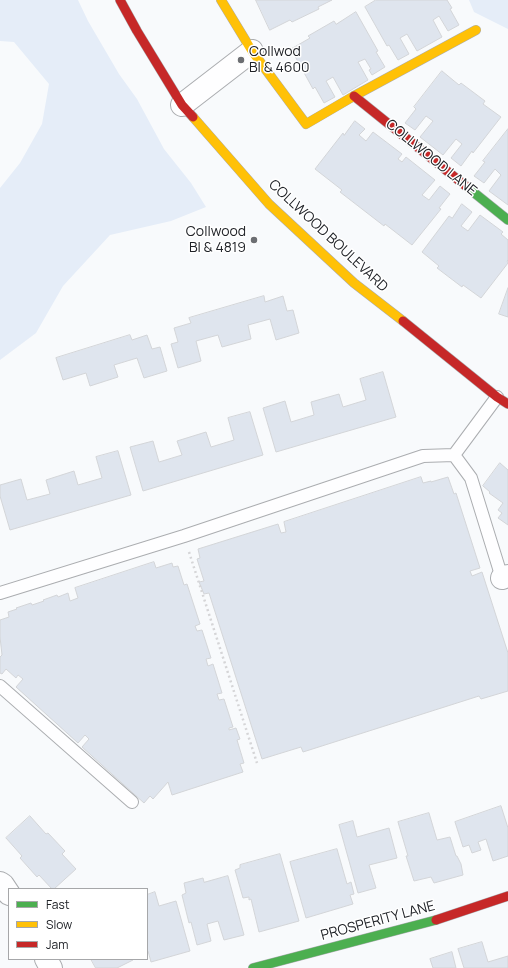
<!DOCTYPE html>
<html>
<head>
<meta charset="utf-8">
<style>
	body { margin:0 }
	#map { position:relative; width:508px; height:968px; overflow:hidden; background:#f8fafc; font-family:Manrope,sans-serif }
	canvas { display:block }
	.legend { position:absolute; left:8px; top:888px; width:140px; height:72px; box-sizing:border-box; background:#fff; border:1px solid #a6a7a9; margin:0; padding:5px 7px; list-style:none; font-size:12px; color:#202328 }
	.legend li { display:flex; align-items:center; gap:8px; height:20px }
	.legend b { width:20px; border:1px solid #a6a7a9 }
</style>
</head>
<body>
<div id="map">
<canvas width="508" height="968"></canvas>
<ul class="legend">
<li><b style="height:5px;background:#4caf50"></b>Fast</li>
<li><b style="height:5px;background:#ffc107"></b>Slow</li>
<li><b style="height:5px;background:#c62828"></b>Jam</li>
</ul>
</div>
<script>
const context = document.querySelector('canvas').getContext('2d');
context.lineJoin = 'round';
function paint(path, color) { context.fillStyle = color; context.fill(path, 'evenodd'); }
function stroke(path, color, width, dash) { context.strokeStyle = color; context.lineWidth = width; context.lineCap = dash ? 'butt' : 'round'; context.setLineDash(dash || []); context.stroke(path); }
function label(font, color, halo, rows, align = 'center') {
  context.font = font + ' Manrope,sans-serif'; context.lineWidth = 3; context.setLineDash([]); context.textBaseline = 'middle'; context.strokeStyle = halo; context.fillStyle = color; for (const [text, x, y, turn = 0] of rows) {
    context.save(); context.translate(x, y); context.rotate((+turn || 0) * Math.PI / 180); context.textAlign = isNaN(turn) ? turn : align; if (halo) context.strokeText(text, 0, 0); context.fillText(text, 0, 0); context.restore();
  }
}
paint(new Path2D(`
	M0 0H78L88 21 119 74 137 99 164 149 191 183 206 207 171 221 110 235 63 286 36 333 0 360V188L20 163 42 124 49 84 14 42 0 41Z
	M469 0H508V29L474 12Z`), '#e5edf8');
const building = new Path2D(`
	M256 0H332L318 7 319 9 292 22 290 20 270 30Z
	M376 0H447L452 8 450 9 459 25 448 31 439 16 433 20 442 37 417 51 407 34 400 38 409 54 398 60 389 45 387 46 365 7Z
	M356 12 378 51 376 52 385 67 372 75 369 70 371 69 365 59 358 62 368 80 343 95 333 77 326 81 335 97 324 103 315 87 313 89 291 49 310 38 308 36 334 21 336 24Z
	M442 71 459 85 461 83 485 101 483 104 501 117 473 153 472 151 461 166 451 158 462 144 456 139 443 155 420 137 433 121 426 116 415 130 405 123 416 109 414 107Z
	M355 121 365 129 359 135 366 141 373 132 402 154 398 159 402 162 406 157 435 180 422 195 429 200 440 186 450 194 439 208 441 209 412 245 385 224 384 226 340 192 342 190 315 169 343 133 344 135Z
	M508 129V205L489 191 501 175 495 169 484 183 474 176 485 162 483 161Z
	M462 204 472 212 461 226 468 231 480 215 503 232 501 234 508 240V260L507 261 508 263 481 298 463 285 462 287 437 268 439 266 422 252 449 216 452 218Z
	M508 288V317L499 314Z
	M264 296 265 302 283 296 287 311 293 310 299 333 276 340 270 319 248 325 251 339 222 347 218 335 196 341 201 361 178 368 171 344 178 342 174 328 191 323 189 318Z
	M130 335 132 340 147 335 152 349 160 347 167 371 144 378 137 358 114 365 118 377 90 386 86 373 63 380 56 358Z
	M383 372 396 417 276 452 263 408 285 401 291 422 314 415 311 402 339 394 343 407 366 400 360 379Z
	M250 412 263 455 143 491 130 447 153 441 159 462 182 455 177 441 206 432 211 447 234 440 228 418Z
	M118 451 131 495 10 530 0 496V485L21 479 27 500 50 494 46 480 74 471 78 485 102 478 96 457Z
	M500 463 508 470V525L498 518 502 513 498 510 503 503 489 493 490 492 483 486Z
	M421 477 423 483 431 481V482L448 477 454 494 456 493 480 568 470 571 472 576 482 572 508 653V691L481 699 479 696 303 752 301 747 262 759 209 593 204 594 199 582 204 581 197 559 200 558 198 549 278 524 281 533 286 532 284 522Z
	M154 562 156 568 172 563 173 567 178 566 184 585 187 584 200 624 195 626 197 631 202 630 211 658 206 659 208 666 213 664 222 693 217 694 219 700 224 699 233 727 229 728V730L236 728 240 739 237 740 244 763 240 764 243 772 172 795 168 782 153 799 150 796 144 803 82 747 89 739 85 735 78 743 16 687 23 679 18 675 16 678 6 669 2 674 0 673V657L2 655 0 637V620L9 617 8 612 17 609 16 608 31 603 32 605 44 601 43 600 57 595 58 597 68 593 70 601 78 598 75 588Z
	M501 806 508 828V856L493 861 486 839 478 842 481 850 472 853 469 845 463 847 455 822Z
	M429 813 437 840 450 837 456 856H457L461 864 463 875 434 883 431 877 414 881 406 856H408L398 822Z
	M30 816 46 834 48 833 64 850 65 851 62 854 76 869 54 889H52L39 875 37 877 20 858 22 856 6 838Z
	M353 821 357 837 389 828 397 858 369 865 376 888 358 893 339 825Z
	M337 849 347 884 351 882 354 894 350 895 353 904 306 918 290 862Z
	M280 854 299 921 259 932 251 899 249 900V897L243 898 235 870 240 868V865Z
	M228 876 244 935 224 940 218 921 207 924 211 941 197 945 191 922 189 923 182 895 186 893 184 883 203 878 204 882Z
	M155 892 159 906 176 901 190 951 151 962 148 951H147V895Z
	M482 942 488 962 508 956V968H464L458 949Z
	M452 952 456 968H433L430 959Z
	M91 959H133V960L117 968H96Z`);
paint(building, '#dfe5ee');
stroke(building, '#d3d5d8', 1);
const lane = new Path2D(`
	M454 455 471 478 502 578
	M0 593 184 536 423 456 454 455 497 397
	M0 686 132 802`);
const street = new Path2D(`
	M182 105 252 51
	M502 578 508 576
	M0 883 3 885 9 894
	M46 959 51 968`);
const fast = new Path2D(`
	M467 187 508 220
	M253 968 436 920`);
const slow = new Path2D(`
	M221 0 252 51 306 124 354 96 476 30
	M193 117 269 204 354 283 403 321`);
const jam = new Path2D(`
	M120 0 137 31 182 105 193 117
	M354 96 467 187
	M403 321 497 397 508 404
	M436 920 508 896`);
stroke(lane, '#abadb0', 14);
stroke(street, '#abadb0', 24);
stroke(fast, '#abadb0', 10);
stroke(slow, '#abadb0', 10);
stroke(jam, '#abadb0', 10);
stroke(new Path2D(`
	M189 552 257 763`), '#d5d5d7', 2.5, [2, 3]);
stroke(lane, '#fefeff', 12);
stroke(street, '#fefeff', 22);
stroke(fast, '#4caf50', 9);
stroke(slow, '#ffc107', 9);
stroke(jam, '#c62828', 9);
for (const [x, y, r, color] of [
	[241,60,4,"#6c6e72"],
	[254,240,4,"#6c6e72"]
]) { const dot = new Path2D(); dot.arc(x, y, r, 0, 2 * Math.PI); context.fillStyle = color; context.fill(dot); stroke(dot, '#fff', 1.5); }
label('14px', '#202328', '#fff', [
	["Collwod",249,52],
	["Bl & 4600",249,68],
	["Collwood",246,232,"right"],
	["Bl & 4819",246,248,"right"]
], 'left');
label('14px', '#202328', '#fff', [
	["COLLWOOD LANE",431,158,39],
	["COLLWOOD BOULEVARD",328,236,43],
	["PROSPERITY LANE",378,921,-15]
]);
</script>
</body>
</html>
